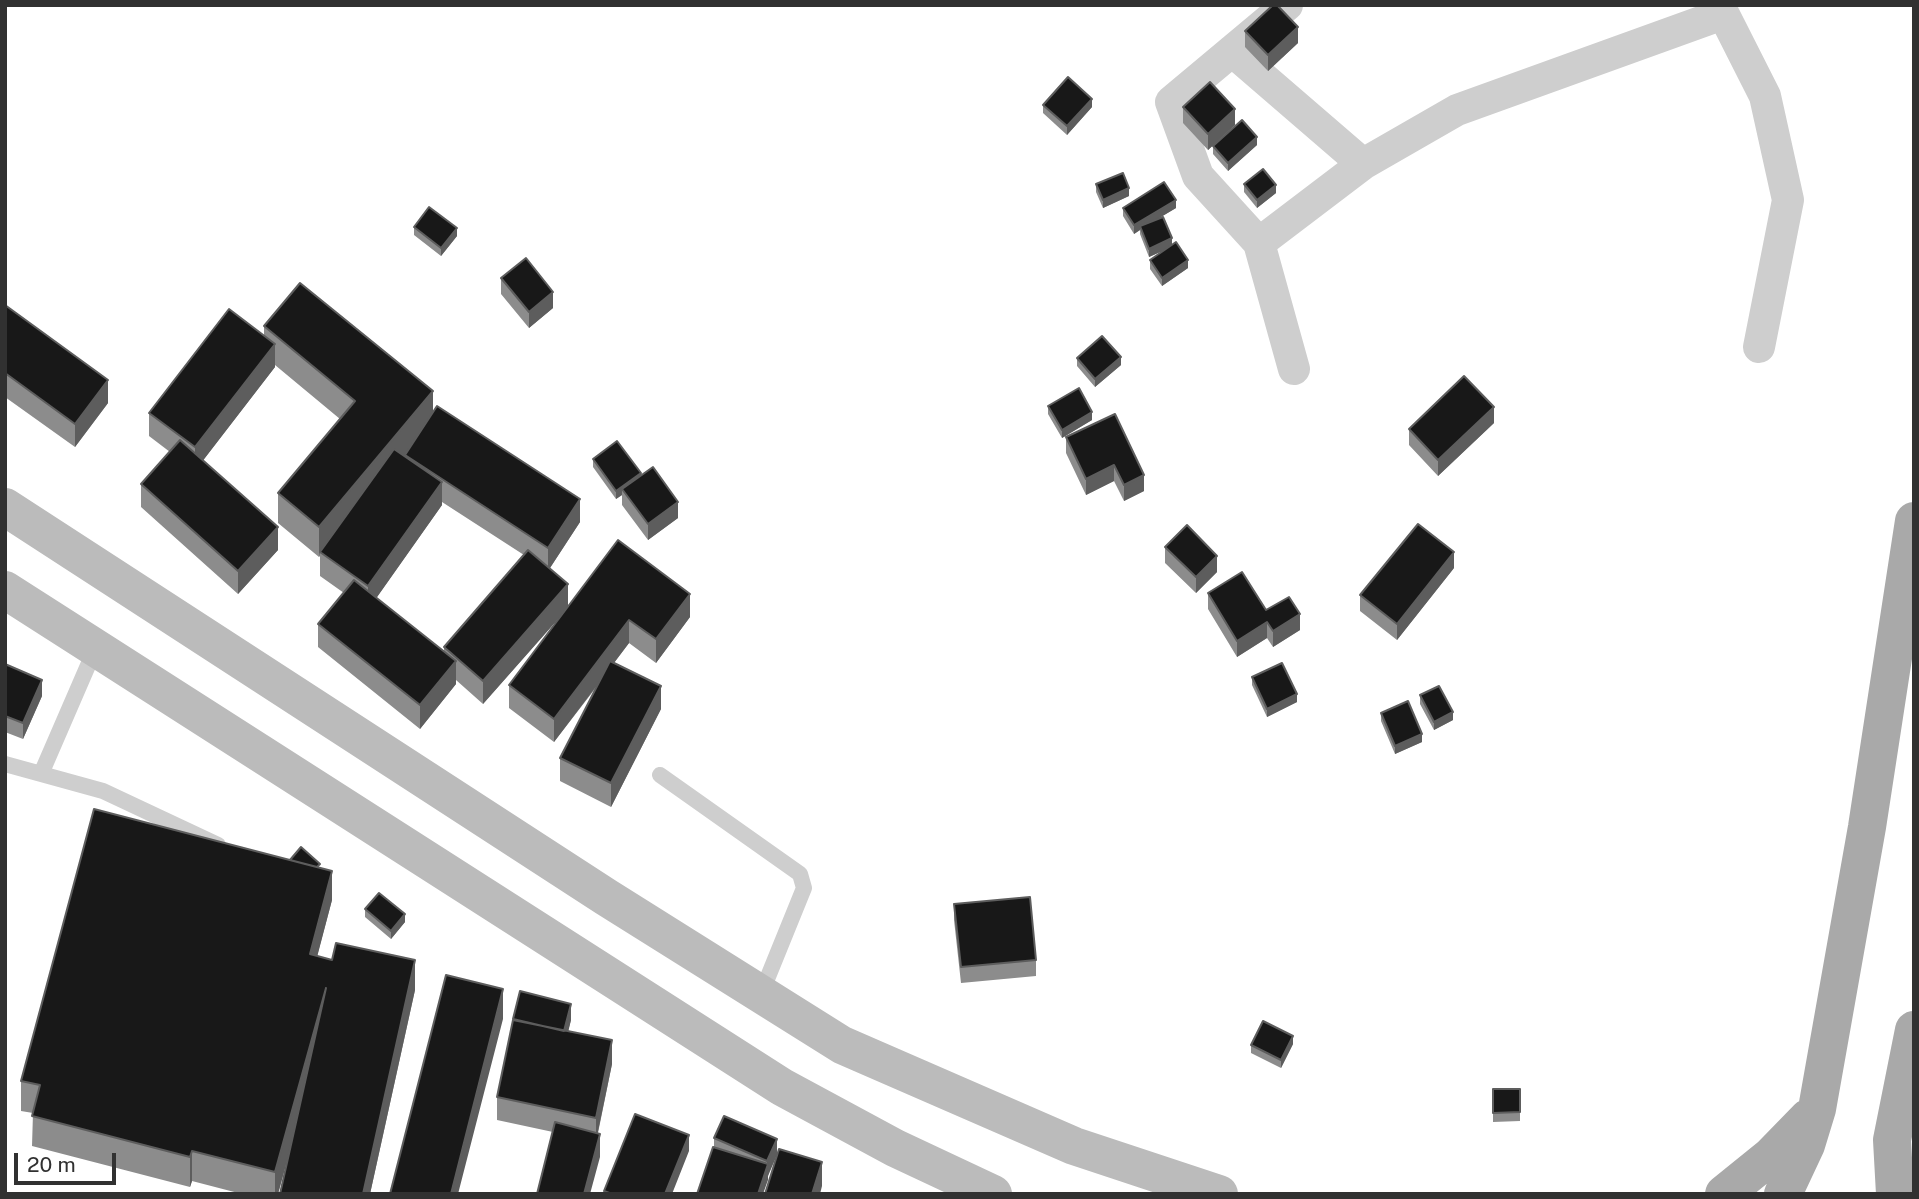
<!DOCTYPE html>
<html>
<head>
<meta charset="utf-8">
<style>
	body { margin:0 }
	#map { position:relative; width:1919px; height:1199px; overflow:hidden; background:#fff; font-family:"Public Sans",sans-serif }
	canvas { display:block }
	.frame { position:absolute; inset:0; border:7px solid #313131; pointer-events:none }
	.scale { position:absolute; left:14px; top:1153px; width:102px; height:32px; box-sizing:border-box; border:4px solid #313131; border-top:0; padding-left:9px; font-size:21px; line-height:24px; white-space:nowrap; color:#313131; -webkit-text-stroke:5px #fff; paint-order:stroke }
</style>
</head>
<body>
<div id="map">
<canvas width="1919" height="1199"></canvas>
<div class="frame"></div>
<div class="scale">20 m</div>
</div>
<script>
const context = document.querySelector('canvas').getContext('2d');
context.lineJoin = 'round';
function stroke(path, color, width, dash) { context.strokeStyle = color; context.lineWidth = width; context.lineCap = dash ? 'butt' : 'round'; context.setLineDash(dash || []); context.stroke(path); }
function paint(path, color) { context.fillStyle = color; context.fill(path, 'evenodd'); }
stroke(new Path2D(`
	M5 764 103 791 218 845
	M41 774 96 647
	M660 775 800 874 804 888 761 994`), '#cecece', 16);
stroke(new Path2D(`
	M1719 5 1765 96 1788 200 1759 347
	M1232 51 1363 164 1259 243 1198 176 1171 102 1287 5
	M1363 164 1457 110 1723 14
	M1259 243 1294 369`), '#cecece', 32);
stroke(new Path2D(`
	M5 507 606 897 842 1045 1074 1146 1219 1194
	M5 590 782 1087 895 1148 993 1194`), '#bbb', 38);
stroke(new Path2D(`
	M1724 1194 1771 1156 1808 1118
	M1783 1194 1806 1145 1817 1109 1867 827 1914 521
	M1895 1194 1892 1140 1914 1030`), '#a9a9a9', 38);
paint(new Path2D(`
	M1245 31 1298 43 1268 71 1245 47Z
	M1043 105 1092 107 1067 135 1043 113Z
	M1183 107 1235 125 1208 150 1183 123Z
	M1257 145 1228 171 1213 154V146Z
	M1096 184 1129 196 1103 208 1096 192Z
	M1244 184 1276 193 1257 208 1244 192Z
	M1123 208H1176L1157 219 1172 245 1188 268 1162 286 1150 269V260L1166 249 1149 257 1140 234V230L1134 234 1123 216Z
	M414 227 457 236 441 256 414 235Z
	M501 278 553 308 529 328 501 294Z
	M5 305 108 403 75 447 5 397Z
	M264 326 433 413 580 522 550 568 568 607 690 617 656 663 629 643 614 663 661 709 611 807 560 781V758L598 685 554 742 509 708V685L562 614 483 704 456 680V684L420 729 318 647V624L344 593 320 576V556L319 557 278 523V493L340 419 275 365V367L203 460 278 550 238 594 141 507V484L170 452 149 436V413L264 335ZM442 502 524 555 444 647V652L376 598 442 505Z
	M1077 358 1121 365 1095 387 1077 366Z
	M1048 406 1092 420 1062 438 1048 414Z
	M1115 414 1144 491 1124 501 1114 481 1086 495 1066 453V437Z
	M1494 423 1438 476 1409 445V429Z
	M593 459 641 476 678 518 648 540 622 505V495L616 499 593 467Z
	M1165 547 1217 572 1196 593 1165 563Z
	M1454 568 1397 640 1360 611V595Z
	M1208 593 1266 610 1300 630 1273 647 1267 638 1237 657 1208 609Z
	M5 664 42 696 23 739 5 732Z
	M1252 677 1297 702 1267 717 1252 685Z
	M1420 695 1453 720 1434 730 1420 704Z
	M1381 713 1422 742 1395 754 1381 721Z
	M320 868 332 900 317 956 415 990 370 1194H280L289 1153 278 1194H242L192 1181 190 1187 32 1146 33 1113 21 1111V1081Z
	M954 904 1036 960V976L961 983 954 920Z
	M365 909 405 922 391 939 365 917Z
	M513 1019 571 1020 568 1031 612 1064 598 1133 600 1157 553 1132 497 1120V1097Z
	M1293 1044 1281 1068 1251 1053V1045Z
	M1493 1089H1520V1121L1493 1122Z
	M714 1138 777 1139 768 1176V1180L714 1147Z`), '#8c8c8c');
paint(new Path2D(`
	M1298 27V43L1268 71V55Z
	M1092 99V107L1067 135V126Z
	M1235 109V125L1208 150V134Z
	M1257 137V145L1228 171V163Z
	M1276 185V193L1257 208V200Z
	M1129 188V196L1103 208V200Z
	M1176 200V208L1141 229 1140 226V230L1134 234V225Z
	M457 228V236L441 256V248Z
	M1172 238V247L1149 257V249Z
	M1188 260V268L1162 286V278Z
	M553 292V308L529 328V312Z
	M275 344V367L195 471V447Z
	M1121 357V365L1095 387V379Z
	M108 380V403L75 447V424Z
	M433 391V421L322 554 320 552 319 557V527Z
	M1494 407V423L1438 476V460Z
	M1092 412V420L1062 438V430Z
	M1114 465V481L1086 495V479Z
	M641 473V481L622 489V495L616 499V491Z
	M1144 475V491L1124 501V485Z
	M442 482V505L368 610V586Z
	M580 499V522L548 571V548Z
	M678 502V518L648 540V524Z
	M278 527V550L238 594V571Z
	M1454 552V568L1397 640V624Z
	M1217 556V572L1196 593V577Z
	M568 584V608L483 704V681Z
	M690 594V617L656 663V639Z
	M1300 614V630L1273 647V631Z
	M629 620V643L554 742V719Z
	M1267 622V638L1237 657V641Z
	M456 661V684L420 729V705Z
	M42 680V696L23 739V723Z
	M661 686V709L611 807V783Z
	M1297 694V702L1267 717V709Z
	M1453 712V720L1434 730V722Z
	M1422 734V742L1395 754V746Z
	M332 871V900L310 984V954Z
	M405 914V922L391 939V931Z
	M415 960V990L370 1194H363Z
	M326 988V1018L278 1194H275V1172Z
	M503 989V1019L458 1194H451Z
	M571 1004V1020L564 1049V1033Z
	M1293 1036V1044L1281 1068V1060Z
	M612 1040V1064L596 1141V1118Z
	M600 1134V1157L590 1194H584Z
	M689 1135V1151L672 1194H665Z
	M777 1139V1155L768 1176V1180L763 1194H758L767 1166V1161Z
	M192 1151V1181L190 1187V1157Z
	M822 1162V1186L820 1194H812Z`), '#5d5d5d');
const building = new Path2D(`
	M1273 5H1277L1298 27 1268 55 1245 31Z
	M1068 77 1092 99 1067 126 1043 105Z
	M1210 82 1235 109 1208 134 1183 107Z
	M1242 120 1257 137 1228 163 1213 146Z
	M1263 169 1276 185 1257 200 1244 184Z
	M1123 173 1129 188 1103 200 1096 184Z
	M1164 182 1176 200 1134 225 1123 208Z
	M429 207 457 228 441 248 414 227Z
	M1163 217 1172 238 1149 249 1140 226Z
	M1176 242 1188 260 1162 278 1150 260Z
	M526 258 553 292 529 312 501 278Z
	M300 283 433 391 319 527 278 493 355 401 264 326Z
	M5 305 108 380 75 424 5 373Z
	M229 309 275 344 195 447 149 413Z
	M1102 336 1121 357 1095 379 1077 358Z
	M1464 376 1494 407 1438 460 1409 429Z
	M1079 388 1092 412 1062 430 1048 406Z
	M437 406 580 499 548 548 405 455Z
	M1115 414 1144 475 1124 485 1114 465 1086 479 1066 437Z
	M180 440 278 527 238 571 141 484Z
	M617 441 641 473 616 491 593 459Z
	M394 449 442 482 368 586 320 552Z
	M653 467 678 502 648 524 622 489Z
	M1418 524 1454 552 1397 624 1360 595Z
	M1187 525 1217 556 1196 577 1165 547Z
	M618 540 690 594 656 639 629 620 554 719 509 685Z
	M528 550 568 584 483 681 444 647Z
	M1242 572 1266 610 1289 597 1300 614 1273 631 1267 622 1237 641 1208 593Z
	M354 580 456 661 420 705 318 624Z
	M610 661 661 686 611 783 560 758Z
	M1282 663 1297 694 1267 709 1252 677Z
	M5 664 42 680 23 723 5 716Z
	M1439 686 1453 712 1434 722 1420 695Z
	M1408 701 1422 734 1395 746 1381 713Z
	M94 809 332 871 310 954 332 960 336 943 415 960 363 1194H280L326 988 275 1172 192 1151 190 1157 32 1116 40 1085 21 1081Z
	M301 847 320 864 317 867 290 860Z
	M379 893 405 914 391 931 365 909Z
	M1030 897 1036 960 961 967 954 904Z
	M446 975 503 989 451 1194H390Z
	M520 991 571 1004 564 1031 513 1019Z
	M513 1020 612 1040 596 1118 497 1097Z
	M1263 1021 1293 1036 1281 1060 1251 1045Z
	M1493 1089H1520V1112L1493 1113Z
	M635 1114 689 1135 665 1194H612L604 1191Z
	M724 1116 777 1139 767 1161 714 1138Z
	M555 1122 600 1134 584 1194H537Z
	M713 1147 768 1164 758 1194H697Z
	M779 1149 822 1162 812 1194H765Z`);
paint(building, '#181818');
stroke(building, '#5d5d5d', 2);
</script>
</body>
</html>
